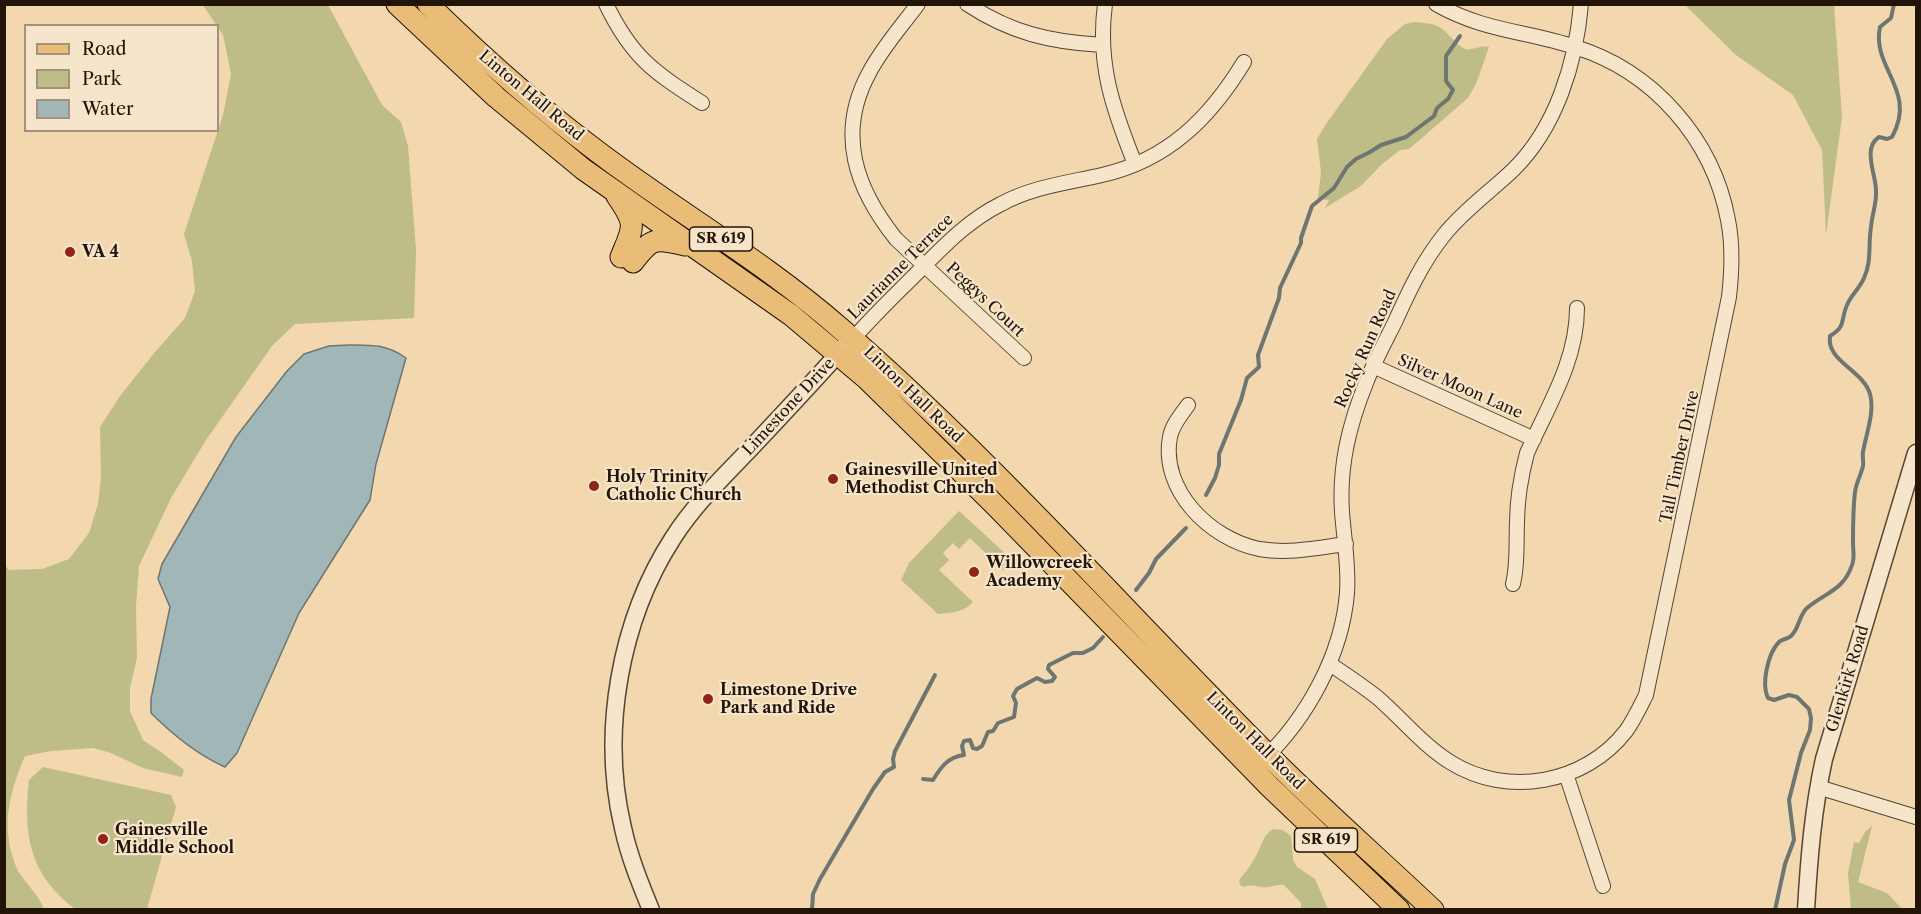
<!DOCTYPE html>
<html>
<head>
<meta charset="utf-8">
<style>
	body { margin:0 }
	#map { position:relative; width:1921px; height:914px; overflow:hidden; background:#f2d7af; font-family:"Libre Caslon Text",serif }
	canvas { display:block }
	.frame { position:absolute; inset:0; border:6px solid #221508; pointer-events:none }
	.legend { position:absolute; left:24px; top:24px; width:195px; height:108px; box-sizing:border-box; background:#f7e5cb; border:2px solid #a2927d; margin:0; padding:8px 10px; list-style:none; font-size:18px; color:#221508 }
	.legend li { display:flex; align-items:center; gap:12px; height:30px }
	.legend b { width:30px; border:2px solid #a2927d }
</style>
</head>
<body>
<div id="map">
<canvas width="1921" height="914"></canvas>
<div class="frame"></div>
<ul class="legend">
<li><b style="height:8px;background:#e9bc78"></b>Road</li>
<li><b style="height:16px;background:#bebd88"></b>Park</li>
<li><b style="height:16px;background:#a1b6b7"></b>Water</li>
</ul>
</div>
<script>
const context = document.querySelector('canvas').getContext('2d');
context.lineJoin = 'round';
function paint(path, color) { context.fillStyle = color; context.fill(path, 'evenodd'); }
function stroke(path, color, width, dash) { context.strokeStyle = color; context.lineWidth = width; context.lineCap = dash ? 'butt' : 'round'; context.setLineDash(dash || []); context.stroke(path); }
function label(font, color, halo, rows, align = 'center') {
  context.font = font + ' "Libre Caslon Text",serif'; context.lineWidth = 4.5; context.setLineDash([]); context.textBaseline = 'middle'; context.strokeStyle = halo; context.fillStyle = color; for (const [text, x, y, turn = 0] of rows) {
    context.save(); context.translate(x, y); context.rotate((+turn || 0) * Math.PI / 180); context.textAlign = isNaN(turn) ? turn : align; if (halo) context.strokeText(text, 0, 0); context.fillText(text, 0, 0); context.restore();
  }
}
paint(new Path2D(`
	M203 5H328L382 105 401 122 408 146 416 250 414 318 295 324 272 346 206 440 171 498 139 566 136 606 137 658 130 688V711L143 740 161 752 184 770 182 777 143 768 111 753 93 748 51 751 25 756C8 795 0 831 18 871 26 884 39 895 44 909H5V565L9 570 42 569 69 559 89 533 98 504 101 478 100 427 120 396 155 352 185 318 195 291 192 261 184 234 223 115 231 74 223 35Z
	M1685 5H1834L1842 117 1826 235 1822 150 1793 95 1736 55Z
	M1415 22C1421 23 1429 23 1435 25 1447 29 1453 43 1465 49 1472 51 1479 45 1489 47L1476 84 1468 98 1409 149 1400 150 1381 165 1361 186 1325 208 1329 200 1318 199 1321 172 1317 139 1326 124 1387 39 1405 24Z
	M959 511 1008 556 1009 566 1004 571 970 538 959 549 953 543 943 553 949 560 939 570 973 602C965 612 950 613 938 614L901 580 909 563Z
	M43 767 171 795 176 807 147 909H75C29 874 23 835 29 780Z
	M1872 826 1858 882 1887 893 1902 909H1851L1848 873 1854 842 1859 843 1865 832Z
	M1273 829 1283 830 1291 836 1293 860 1297 867 1315 879 1328 909H1301V903L1284 885C1277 884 1275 886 1269 887 1260 889 1254 883 1244 887L1240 885 1239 880C1246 872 1252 864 1257 854 1262 845 1263 835 1273 829Z`), '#bebd88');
const water = new Path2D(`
	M349 345C372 345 386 344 406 358L376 464 370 500 299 613 237 753 225 767C198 755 172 734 151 713V699L170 607 158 579 162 564 236 437 287 371 304 354 329 346Z`);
paint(water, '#a1b6b7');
stroke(water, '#6e7671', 1.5);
stroke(new Path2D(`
	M1206 495 1215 478 1219 465V454L1241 400 1247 378 1259 367 1258 355 1279 298 1280 288 1301 243V238L1312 206 1334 188 1347 167 1356 159 1370 152 1381 145 1406 137 1434 116 1437 108 1448 99 1453 90 1446 81V56L1460 36
	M1136 590 1149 573 1156 559 1186 528
	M923 779 933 780C941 767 948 757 964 755L962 746 964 741 970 740 973 748 977 749 982 746 988 732 993 731 998 723 1014 717 1016 703 1013 696 1017 689 1037 678 1045 682 1052 681 1055 677 1048 669 1049 665 1073 653H1083L1093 648 1103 637
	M812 910 813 894 820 879 873 789 885 772 894 767 893 759 895 751 935 675
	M1775 910 1785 864 1794 840 1789 800 1801 753 1810 730 1811 718 1809 709 1797 697 1789 695 1774 700 1768 698C1761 684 1768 653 1779 642 1782 639 1788 639 1791 636 1799 629 1799 615 1807 608 1825 593 1844 590 1852 565 1855 558 1853 550 1853 543 1853 526 1853 509 1855 492 1856 483 1861 475 1863 466 1864 462 1862 457 1863 452 1866 434 1875 412 1870 394 1863 370 1826 361 1830 336 1847 326 1840 320 1847 305 1851 295 1860 288 1864 278 1872 261 1868 244 1871 227 1872 214 1877 203 1876 190 1876 175 1862 148 1879 137L1887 139 1892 137C1918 90 1871 68 1880 27L1891 18 1894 4`), '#6e7671', 4);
const minor = new Path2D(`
	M606 4C632 58 654 72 702 103
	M918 4C901 27 882 48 869 73 836 134 856 189 896 239L1024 358
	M967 4C1011 33 1050 42 1102 45
	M1105 4C1097 64 1113 109 1135 164
	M853 339C873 316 895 295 917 273 943 247 967 221 1001 204 1032 187 1067 183 1102 175 1168 160 1210 118 1244 62
	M1373 366 1534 439
	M1188 405C1181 415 1172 425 1170 437 1160 490 1210 539 1259 549 1288 554 1317 548 1346 544
	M1513 584C1518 563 1516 544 1517 523 1517 499 1521 476 1527 453 1548 406 1577 361 1577 308
	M1330 664C1346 675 1363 686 1378 698 1402 719 1423 745 1450 762 1507 798 1585 784 1626 731 1634 720 1640 707 1646 695L1729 297C1732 271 1733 245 1728 220 1713 139 1653 71 1575 47 1526 31 1483 31 1436 4
	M1263 760C1307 718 1342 655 1347 593 1349 566 1344 539 1342 512 1339 466 1349 425 1366 383 1374 362 1385 342 1395 322 1409 291 1423 261 1444 235 1464 210 1490 192 1513 170 1556 128 1576 63 1581 4
	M1566 774 1603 886
	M1818 787 1916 817`);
const tertiary = new Path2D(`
	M651 910C640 883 629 856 623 828 600 732 620 620 673 538 694 505 723 477 750 449 783 414 815 380 846 345
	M1806 910C1809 859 1813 809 1824 759L1916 453`);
const primary = new Path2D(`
	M397 4 496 97 583 169 791 315 867 379 995 505 1270 787 1399 910
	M428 4C482 57 538 107 598 152 677 212 765 262 840 328 993 461 1126 613 1269 756 1322 809 1378 858 1433 910
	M617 196C637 225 634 226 621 257
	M633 262C652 237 655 238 685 245`);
stroke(minor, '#564632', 16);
stroke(tertiary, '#564632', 19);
stroke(primary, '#221508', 23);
stroke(minor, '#f7e5cb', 14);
stroke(tertiary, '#f7e5cb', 16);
stroke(primary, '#e9bc78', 21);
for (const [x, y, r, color] of [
	[70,252,6,"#8f2418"],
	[833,479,6,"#8f2418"],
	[594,486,6,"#8f2418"],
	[974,572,6,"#8f2418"],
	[708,699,6,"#8f2418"],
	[103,839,6,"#8f2418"]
]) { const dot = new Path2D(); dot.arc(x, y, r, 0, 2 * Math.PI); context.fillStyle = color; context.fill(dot); stroke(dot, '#f7e5cb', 2); }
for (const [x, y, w] of [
	[721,239,63],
	[1326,840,63]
]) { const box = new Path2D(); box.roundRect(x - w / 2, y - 12, w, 24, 4.5); context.fillStyle = '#f7e5cb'; context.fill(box); stroke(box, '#221508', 1.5); }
label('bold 15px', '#221508', null, [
	["SR 619",721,239],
	["SR 619",1326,840]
]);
label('16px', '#221508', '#f7e5cb', [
	["Linton Hall Road",531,96,40],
	["Laurianne Terrace",901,267,-45],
	["Peggys Court",985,300,43],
	["Rocky Run Road",1366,349,-66],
	["Silver Moon Lane",1460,387,24],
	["Linton Hall Road",913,395,44],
	["Limestone Drive",789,407,-47],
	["Tall Timber Drive",1680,457,-78],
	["Glenkirk Road",1848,679,-73],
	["Linton Hall Road",1255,741,45]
]);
label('bold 16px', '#221508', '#f7e5cb', [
	["VA 4",82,252],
	["Gainesville United",845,470],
	["Methodist Church",845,488],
	["Holy Trinity",606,477],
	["Catholic Church",606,495],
	["Willowcreek",986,563],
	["Academy",986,581],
	["Limestone Drive",720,690],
	["Park and Ride",720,708],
	["Gainesville",115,830],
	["Middle School",115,848]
], 'left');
</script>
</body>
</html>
